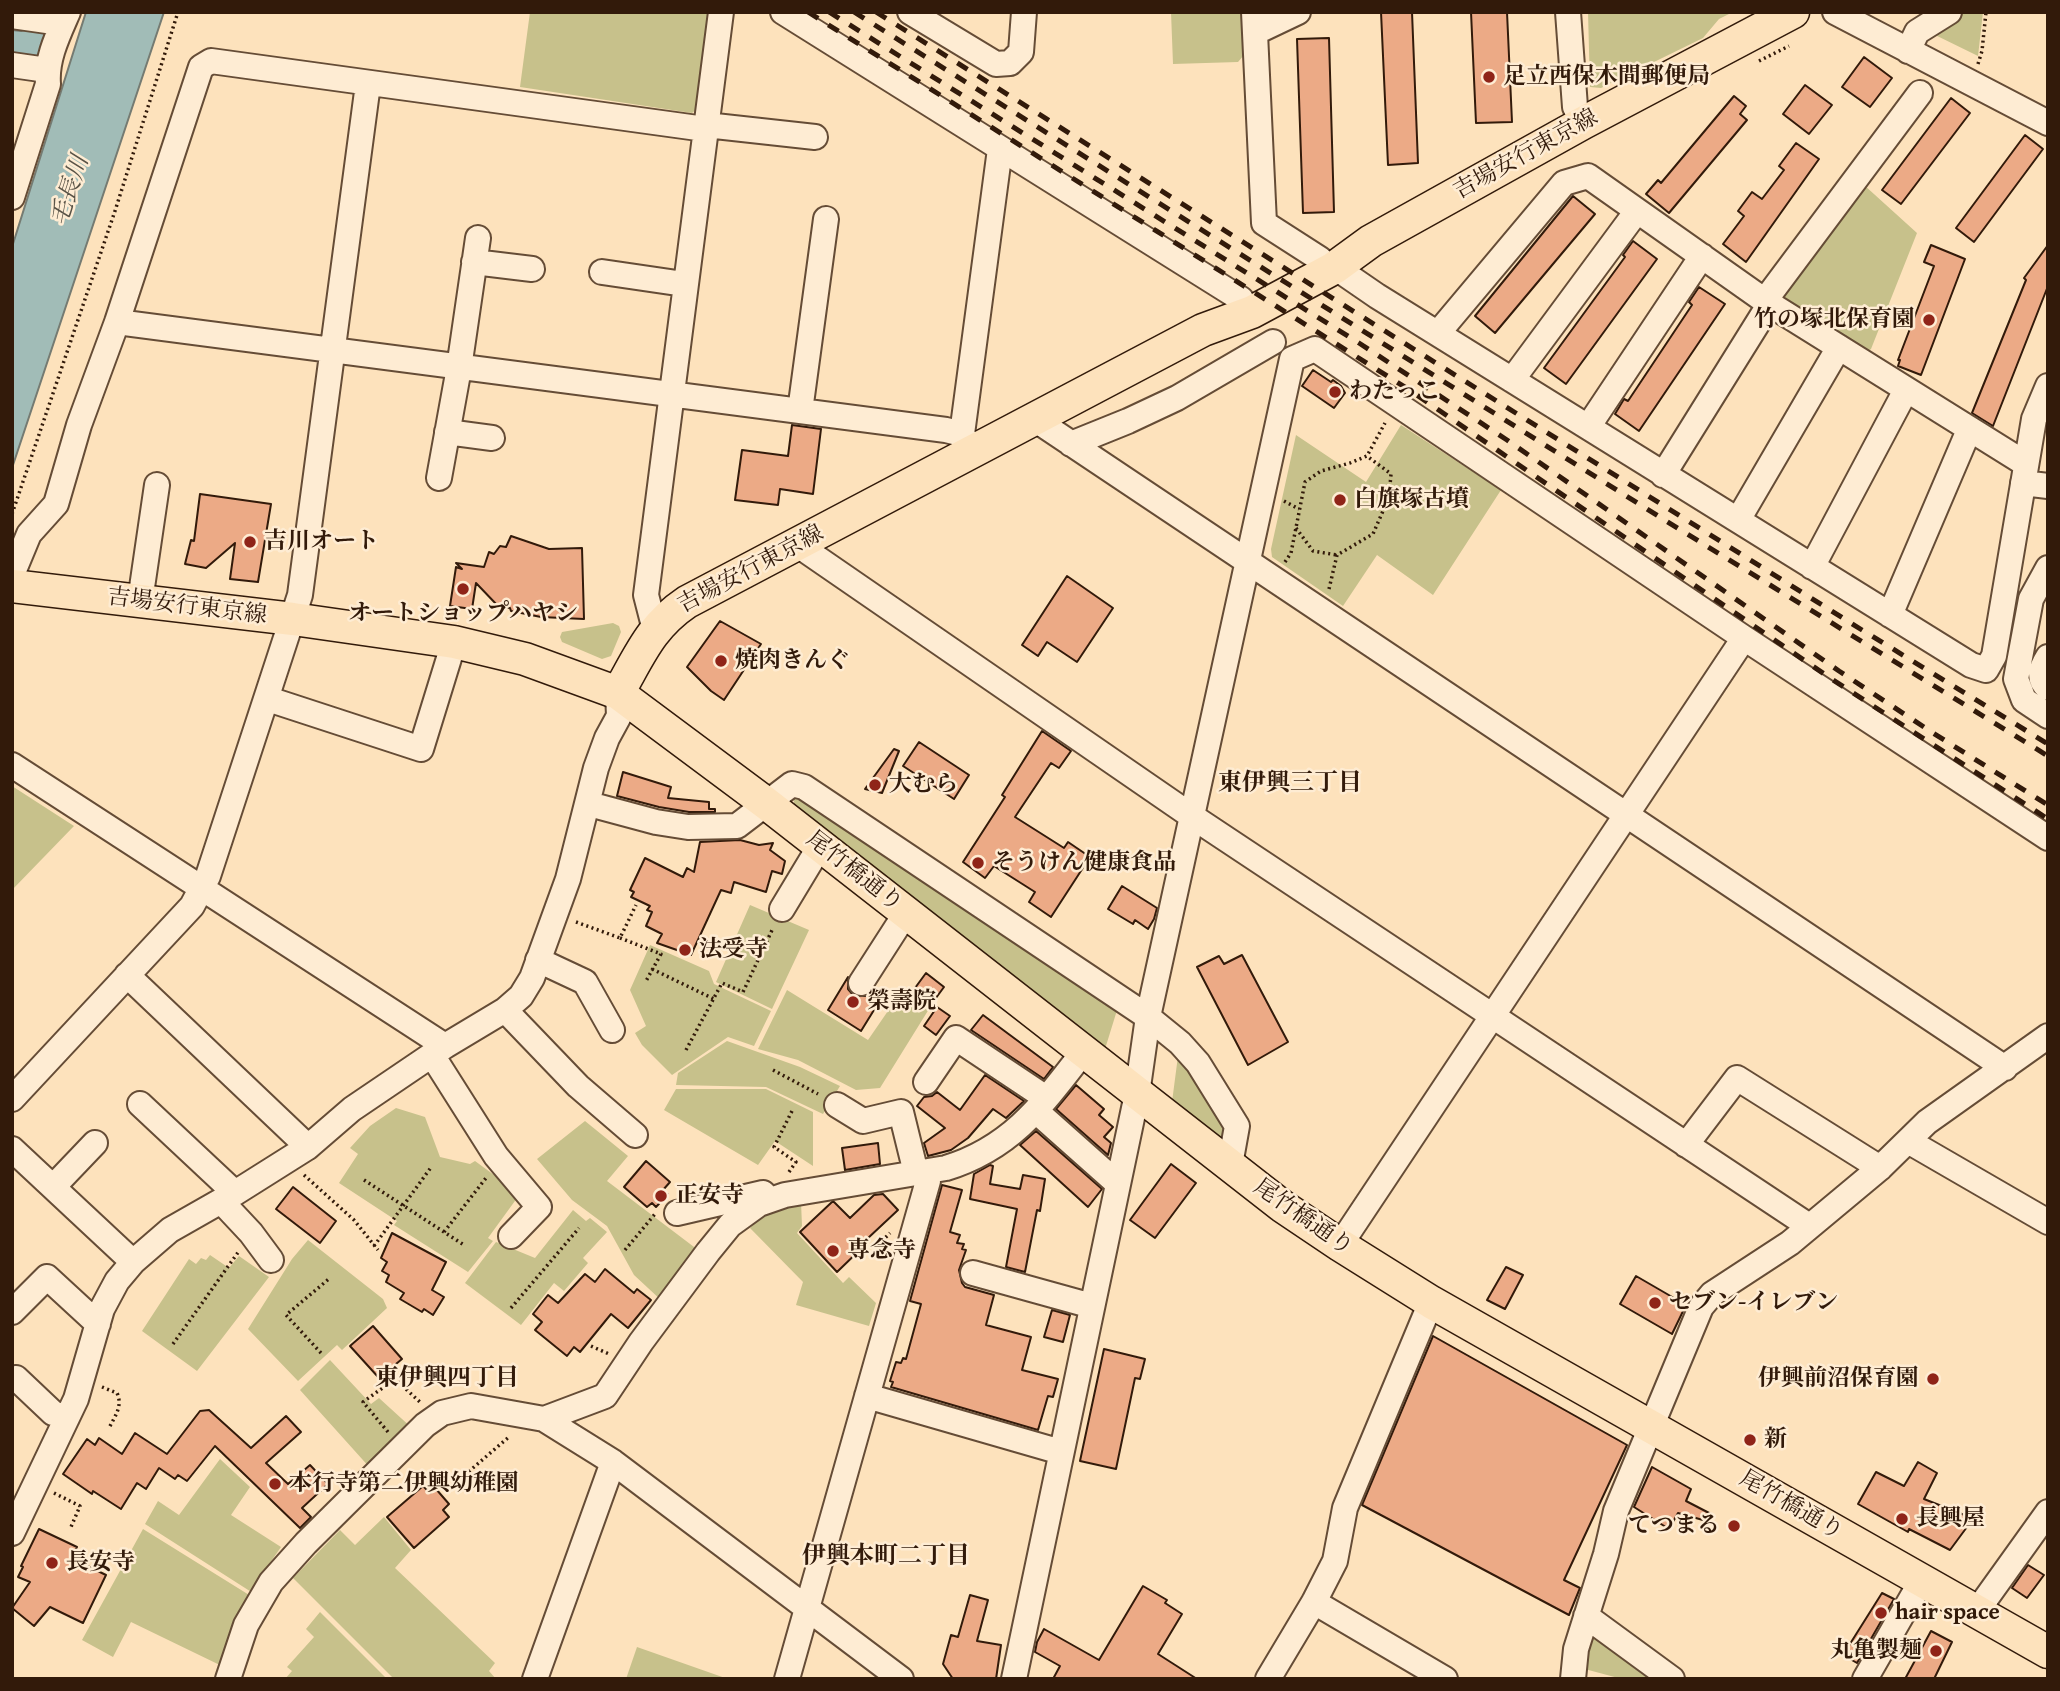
<!DOCTYPE html>
<html>
<head>
<meta charset="utf-8">
<style>
	body { margin:0 }
	#map { position:relative; width:2060px; height:1691px; overflow:hidden; background:#fde2bc; font-family:"Gentium Book Plus",serif }
	canvas { display:block }
	.frame { position:absolute; inset:0; border:14px solid #321a0a; pointer-events:none }
</style>
</head>
<body>
<div id="map">
<canvas width="2060" height="1691"></canvas>
<div class="frame"></div>
</div>
<script>
const context = document.querySelector('canvas').getContext('2d');
context.lineJoin = 'round';
function paint(path, color) { context.fillStyle = color; context.fill(path, 'evenodd'); }
function stroke(path, color, width, dash) { context.strokeStyle = color; context.lineWidth = width; context.lineCap = dash ? 'butt' : 'round'; context.setLineDash(dash || []); context.stroke(path); }
function label(font, color, halo, rows, align = 'center') {
  context.font = font + ' "Gentium Book Plus","Noto Serif JP",serif'; context.lineWidth = 5; context.setLineDash([]); context.textBaseline = 'middle'; context.strokeStyle = halo; context.fillStyle = color; for (const [text, x, y, turn = 0] of rows) {
    context.save(); context.translate(x, y); context.rotate((+turn || 0) * Math.PI / 180); context.textAlign = isNaN(turn) ? turn : align; if (halo) context.strokeText(text, 0, 0); context.fillText(text, 0, 0); context.restore();
  }
}
paint(new Path2D(`
	M530 12H713L702 105 692 113 520 87Z
	M1171 12H1242L1244 55 1238 62 1173 64Z
	M1588 12H1733L1719 19 1703 38 1601 88 1590 87Z
	M1961 12H1983L1978 56 1927 31Z
	M1864 185 1917 233 1871 349 1863 355 1785 303 1783 291Z
	M1401 425 1501 490 1433 595 1377 555 1343 606 1272 557 1271 549 1296 435 1366 482Z
	M613 623 619 626 621 632 611 656 602 659 562 642 560 637 562 632Z
	M12 786 74 826 12 890Z
	M799 796 1118 1007 1105 1049 794 804V797Z
	M750 905 809 930 772 1009 716 982Z
	M650 945 709 971 714 984 771 1011 754 1046 728 1037 672 1075 642 1045 635 1033 646 1026 630 990Z
	M787 990 868 1040 901 992 929 1009 880 1088 856 1090 798 1060 758 1049Z
	M727 1041 800 1067 840 1086 823 1114 766 1087 676 1085 678 1073Z
	M1178 1056 1188 1064 1225 1127 1226 1134 1218 1137 1172 1102Z
	M676 1089H766L813 1112V1166L775 1141 758 1165 664 1110Z
	M396 1108 425 1117 440 1157 470 1164 475 1161 520 1194 488 1238 493 1241 468 1272 394 1225 397 1221 339 1183 358 1154 350 1148 370 1126Z
	M585 1121 628 1156 607 1181 698 1250 662 1301 634 1275 607 1226 572 1200 537 1159Z
	M801 1202 802 1226 797 1233 843 1283 849 1277 876 1303 869 1326 796 1305 803 1282 750 1228 768 1210Z
	M573 1210 586 1221 590 1218 607 1232 583 1258 588 1263 564 1291 554 1283 521 1325 465 1283 496 1242 535 1258Z
	M308 1240 383 1299 387 1308 342 1350 337 1345 298 1381 248 1329 292 1259Z
	M210 1255 229 1268 239 1256 269 1277 197 1371 142 1331 189 1259 196 1264 201 1258 206 1260Z
	M330 1360 371 1404 379 1398 413 1429 371 1469 300 1390Z
	M220 1459 250 1487 231 1515 281 1547 265 1570 256 1595 145 1524 158 1501 179 1515Z
	M384 1517 411 1550 395 1568 495 1663 489 1671 496 1679H394L293 1578 340 1530 355 1545Z
	M143 1529 254 1598 226 1668 131 1622 113 1657 82 1640Z
	M320 1612 387 1679H285L292 1671 287 1667 314 1637 306 1629Z
	M1598 1635 1657 1679H1622L1581 1668 1586 1636Z
	M637 1647 728 1679H626Z`), '#c7c18b');
const water = new Path2D(`
	M86 12H164L12 468V247Z
	M30 28 50 30 40 61 12 53V30L21 31Z`);
paint(water, '#a1bcb7');
stroke(water, '#757b72', 2);
const building = new Path2D(`
	M1381 12H1412L1418 163 1388 165Z
	M1471 12H1507L1512 122 1476 123Z
	M1329 38 1334 212 1303 213 1297 39Z
	M1864 57 1892 78 1870 107 1842 87Z
	M1805 85 1832 105 1809 134 1783 114Z
	M1734 96 1746 106 1740 114 1747 120 1669 213 1646 194 1658 180 1661 183Z
	M1951 98 1970 113 1901 204 1882 190Z
	M2025 135 2043 149 1974 242 1956 228Z
	M1796 143 1819 159 1746 262 1723 244 1744 216 1738 211 1752 192 1762 199 1784 170 1779 166Z
	M1573 196 1595 214 1495 333 1475 316Z
	M1633 241 1657 259 1566 384 1544 368 1625 257 1623 255Z
	M1931 245 1965 259 1921 375 1898 366 1900 360H1898L1934 266 1924 262Z
	M2048 245V286L1993 426 1972 413 2026 280 2024 278Z
	M1699 287 1725 304 1639 431 1615 414 1624 399 1628 401 1692 305 1689 302Z
	M1313 370 1331 382 1333 380 1341 386 1345 393 1334 408 1302 386Z
	M792 425 821 429 813 494 780 489 778 505 735 500 742 450 788 456Z
	M200 494 271 504 258 582 230 579 235 543 206 568 185 564 191 540 194 541Z
	M511 536 549 549 582 548 584 619 541 617 511 611 510 608 498 606 476 583 472 609 450 606 456 567 462 569 456 563 484 567 489 552 494 554 500 546 506 547Z
	M1067 576 1113 608 1077 662 1047 642 1038 656 1022 645Z
	M720 621 761 644 724 700 711 691 687 667Z
	M1042 731 1071 751 1059 768 1051 763 1015 817 1064 848 1068 842 1090 857 1051 917 1029 902 1035 892 994 866 985 878 963 862 1005 797 1002 795Z
	M919 742 969 775 954 799 903 766Z
	M894 749 899 751 882 793 865 789Z
	M623 772 671 787 668 798 709 802V809H715V812H689L659 807 617 796Z
	M740 840 759 845 773 843 770 850 785 861 782 874 772 871 766 892 734 882 731 893 721 890 691 955 657 943 662 934 646 926 652 912 647 910 650 906 631 897 634 892 630 890 645 858 683 877 687 868 694 872 700 842Z
	M1122 886 1157 908 1154 919 1148 929 1135 920 1133 924 1108 909Z
	M1242 955 1288 1042 1248 1065 1197 967 1219 956 1224 964Z
	M926 973 944 987 933 1002 915 988Z
	M848 977V989L854 996H867L873 991 882 997 861 1031 828 1010Z
	M937 1007 950 1016 936 1035 924 1026Z
	M983 1015 1053 1067 1044 1079 971 1030Z
	M985 1075 1024 1101 1006 1118 993 1109 968 1138 951 1150 928 1156 924 1143 945 1128 917 1106 924 1097 932 1096 937 1092 960 1110Z
	M1076 1085 1104 1109 1099 1115 1113 1127 1104 1137 1111 1143 1108 1155 1056 1109Z
	M1036 1131 1102 1189 1088 1207 1020 1145Z
	M878 1143 880 1164 845 1170 842 1148Z
	M646 1161 670 1182 663 1190 668 1194 656 1207 652 1203 647 1207 624 1187Z
	M1171 1164 1196 1183 1155 1238 1130 1220Z
	M990 1165 993 1166 990 1184 1020 1189 1023 1175 1045 1179 1040 1211 1037 1210 1025 1272 1006 1267 1017 1209 970 1199 974 1174Z
	M942 1185 962 1190 950 1232 960 1235 957 1243 964 1244 962 1249 966 1250 959 1270 962 1283 965 1287 994 1295 986 1325 1031 1337 1022 1370 1058 1379 1053 1397 1048 1396 1038 1430 891 1387 893 1382 890 1381 896 1362 901 1363 903 1358 906 1359 921 1304 910 1301Z
	M293 1187 336 1221 320 1243 276 1209Z
	M883 1194 898 1210 867 1239 869 1241 837 1272 800 1232 832 1202H834L850 1218 874 1195Z
	M392 1233 446 1262 432 1290 444 1297 433 1315 424 1309 422 1312 400 1299 404 1293 386 1282 389 1275 382 1271 387 1262 381 1258Z
	M1506 1267 1523 1275 1505 1309 1487 1300Z
	M605 1269 634 1293 637 1289 651 1300 628 1328 611 1314 580 1352 574 1347 567 1356 535 1330 542 1322 533 1314 548 1295 558 1303 585 1274 595 1282Z
	M1636 1276 1686 1305 1672 1334 1620 1304Z
	M1052 1310 1070 1315 1063 1342 1044 1337Z
	M373 1326 402 1359 379 1378 350 1346Z
	M1433 1336 1627 1445 1564 1580 1580 1588 1569 1615 1362 1505Z
	M1104 1349 1145 1359 1140 1379 1135 1378 1116 1469 1080 1461Z
	M209 1410 251 1448 286 1416 301 1432 266 1463 288 1484 310 1465 328 1484 302 1508 311 1517 300 1528 215 1446 187 1481 178 1475 175 1479 159 1468 146 1489 137 1483 121 1509 93 1491 92 1494 63 1474 87 1439 95 1445 99 1438 122 1454 135 1433 167 1454 200 1411Z
	M1918 1462 1937 1473 1924 1499 1967 1516V1527L1950 1550 1909 1529 1908 1532 1858 1504 1876 1472 1904 1486Z
	M1652 1467 1691 1489 1686 1501 1713 1515 1710 1522 1678 1513 1669 1529 1634 1507Z
	M423 1486 430 1493 436 1489 449 1504 443 1510 449 1517 414 1548 387 1517Z
	M39 1529 77 1547 71 1558 106 1575 83 1623 50 1607 34 1626 12 1608 30 1582 18 1577 23 1567 21 1566Z
	M2028 1565 2044 1575 2027 1598 2012 1588Z
	M1143 1586 1167 1600 1165 1603 1182 1614 1158 1654 1197 1679H1053L1060 1666 1035 1652 1037 1642 1044 1629 1099 1660Z
	M1882 1593 1894 1599 1857 1663 1843 1655Z
	M970 1595 988 1600 977 1641 1001 1645 996 1679H953L943 1664 951 1635 958 1637Z
	M1931 1631 1952 1642 1934 1679H1905Z`);
paint(building, '#ecaa86');
stroke(building, '#321a0a', 2);
const minor = new Path2D(`
	M783 12 1241 299
	M910 12 996 64 1010 63 1021 52 1024 12
	M1254 12 1264 223 1320 259
	M1568 12 1575 107 1583 123
	M1835 12 2048 123
	M12 16 61 23
	M1256 32 1298 12
	M1908 51 1917 32 1949 12
	M12 65 47 70
	M706 125 815 137
	M12 197 48 84C46 59 58 35 68 12
	M474 262 532 269
	M602 272 684 284
	M1345 274 1377 296 1971 665 1986 670 1994 656 2034 419 2048 386
	M117 322 946 430 962 434 973 452
	M1438 333 1564 183 1588 176 1768 303 2026 464
	M1512 380 1637 211
	M800 411 826 219
	M1036 420 2005 1068
	M1588 427 1702 256
	M447 432 492 438
	M962 434 1000 149
	M1071 444 1128 421 1177 398 1273 342
	M1663 475 1764 313 1772 291 1920 93
	M439 478 459 368 478 238
	M2023 483 2048 486
	M1738 520 1839 347
	M798 545 1193 817 1809 1226
	M1812 567 1906 390
	M2048 568 2031 599 2016 679 2024 700 2048 716
	M12 575 29 534 56 504 79 425 117 322 201 67 211 61 705 129
	M140 601 157 485
	M1890 615 1969 430
	M655 630 646 595 721 12
	M2048 657C2041 668 2037 678 2048 688
	M268 699 421 749 454 642
	M12 765 445 1046
	M589 804 656 822 688 827 737 826 792 784 804 787 1148 1017 1180 1043 1198 1063 1237 1126 1230 1165
	M782 909 820 846
	M538 960 585 982 612 1030
	M127 975 308 1147
	M861 983 906 913
	M505 1010 578 1086 635 1135
	M432 1055 496 1156 539 1207 511 1236
	M926 1082 956 1038 1046 1098
	M12 1099 192 906 208 876 300 595 368 84
	M140 1104 235 1193
	M837 1105 863 1121 901 1112 916 1173
	M1036 1111 1117 1183
	M1908 1141 2048 1222
	M1686 1145 1737 1078 1880 1168
	M12 1149 133 1262
	M53 1187 95 1143
	M221 1201 251 1233 271 1260
	M677 1213 763 1193 767 1197
	M1340 1245 1744 638
	M973 1273 1092 1306
	M12 1312 47 1277 98 1324
	M16 1378 53 1413 67 1418
	M867 1396 1061 1452
	M544 1419 605 1396 641 1342 708 1252 730 1225 759 1204 785 1195 946 1168C1012 1148 1043 1104 1084 1051
	M12 1533 76 1399 102 1309 117 1281 133 1262 170 1230 235 1193 308 1147 352 1109 445 1046 505 1010 521 996 532 978 568 879 596 768 607 738 619 716 618 693
	M1314 1602 1445 1679
	M1977 1611 2048 1512
	M1586 1616 1672 1679
	M228 1679 246 1625 271 1582 306 1543 425 1425 442 1413 471 1406 544 1419 613 1462 901 1679
	M535 1679 613 1462
	M787 1679 928 1181V1171
	M1014 1679 1137 1094 1148 1017 1292 359 1315 349 1744 638 2048 838
	M1268 1679 1314 1602 1335 1561 1345 1508 1431 1302
	M1573 1679 1576 1649 1606 1554 1616 1511 1701 1307 1712 1294 1790 1243 1880 1168 1927 1122 2048 1036
	M1865 1679 1922 1580`);
const major = new Path2D(`
	M12 586 293 619 454 642 525 659 618 693 767 804 1282 1206 1340 1245 1431 1302 2048 1652
	M618 693C640 655 650 627 687 602L1203 330 1252 312 1334 268 1371 241 1583 123 1793 12`);
stroke(minor, '#654c36', 28);
stroke(major, '#321a0a', 35);
stroke(new Path2D(`
	M1759 61 1789 46
	M1978 64 1982 51 1986 12
	M1284 501 1299 509
	M12 514 115 211 178 12
	M1296 528 1313 551 1337 555
	M1285 562 1291 553 1305 482 1321 471 1350 463 1367 456 1385 423
	M1329 589 1337 555 1373 534 1389 497 1391 474 1367 456
	M576 922 620 938 636 905
	M620 938 661 954 646 981
	M652 969 714 999
	M686 1050 722 983 743 992 773 928
	M773 1070 818 1094
	M789 1172 796 1162 774 1147 792 1111
	M304 1175 354 1220 378 1250
	M364 1180 464 1245
	M444 1232 486 1178
	M374 1246 432 1166
	M874 1249 890 1233
	M625 1250 655 1214
	M511 1308 579 1228
	M173 1344 239 1251
	M591 1346 609 1354
	M321 1353 286 1315 330 1278
	M102 1387 117 1393C123 1406 115 1416 109 1428
	M388 1432 363 1402 395 1379 421 1403
	M452 1486 510 1436
	M54 1493 80 1506 71 1527`), '#321a0a', 3.5, [2, 3.5]);
stroke(minor, '#feecd3', 24);
stroke(major, '#fde2bc', 32);
stroke(new Path2D(`
	M808 12 1408 389 1833 680 2048 819
	M829 12 1359 343 1507 440 1839 671 1933 733 2048 805
	M854 12 1679 529 2048 756
	M876 12 1862 630 2048 744`), '#321a0a', 5, [12, 12]);
for (const [x, y, r, color] of [
	[1489,77,7,"#8f2418"],
	[1929,320,7,"#8f2418"],
	[1335,392,7,"#8f2418"],
	[1340,500,7,"#8f2418"],
	[250,542,7,"#8f2418"],
	[463,589,7,"#8f2418"],
	[721,661,7,"#8f2418"],
	[875,785,7,"#8f2418"],
	[978,863,7,"#8f2418"],
	[685,950,7,"#8f2418"],
	[853,1002,7,"#8f2418"],
	[661,1196,7,"#8f2418"],
	[833,1251,7,"#8f2418"],
	[1655,1303,7,"#8f2418"],
	[1933,1379,7,"#8f2418"],
	[1750,1440,7,"#8f2418"],
	[275,1484,7,"#8f2418"],
	[1902,1519,7,"#8f2418"],
	[1734,1526,7,"#8f2418"],
	[52,1563,7,"#8f2418"],
	[1881,1613,7,"#8f2418"],
	[1936,1651,7,"#8f2418"]
]) { const dot = new Path2D(); dot.arc(x, y, r, 0, 2 * Math.PI); context.fillStyle = color; context.fill(dot); stroke(dot, '#feecd3', 2.5); }
label('bold 23px', '#321a0a', '#feecd3', [
	["足立西保木間郵便局",1503,77],
	["竹の塚北保育園",1915,320,"right"],
	["わたっこ",1349,392],
	["白旗塚古墳",1354,500],
	["吉川オート",264,542],
	["オートショップハヤシ",463,614,"center"],
	["焼肉きんぐ",735,661],
	["大むら",889,785],
	["そうけん健康食品",992,863],
	["法受寺",699,950],
	["榮壽院",867,1002],
	["正安寺",675,1196],
	["専念寺",847,1251],
	["セブン-イレブン",1669,1303],
	["伊興前沼保育園",1919,1379,"right"],
	["新",1764,1440],
	["本行寺第二伊興幼稚園",289,1484],
	["長興屋",1916,1519],
	["てつまる",1720,1526,"right"],
	["長安寺",66,1563],
	["hair space",1895,1613],
	["丸亀製麺",1922,1651,"right"]
], 'left');
label('23px', '#321a0a', '#feecd3', [
	["吉場安行東京線",1526,155,-29],
	["吉場安行東京線",751,570,-28],
	["吉場安行東京線",187,607,7],
	["尾竹橋通り",854,872,38],
	["尾竹橋通り",1303,1218,35],
	["尾竹橋通り",1791,1506,30]
]);
label('italic 24px', '#595347', '#feecd3', [
	["毛長川",71,191,-72]
]);
label('bold 24px', '#321a0a', '#feecd3', [
	["東伊興三丁目",1290,784],
	["東伊興四丁目",447,1379],
	["伊興本町二丁目",886,1557]
]);
</script>
</body>
</html>
